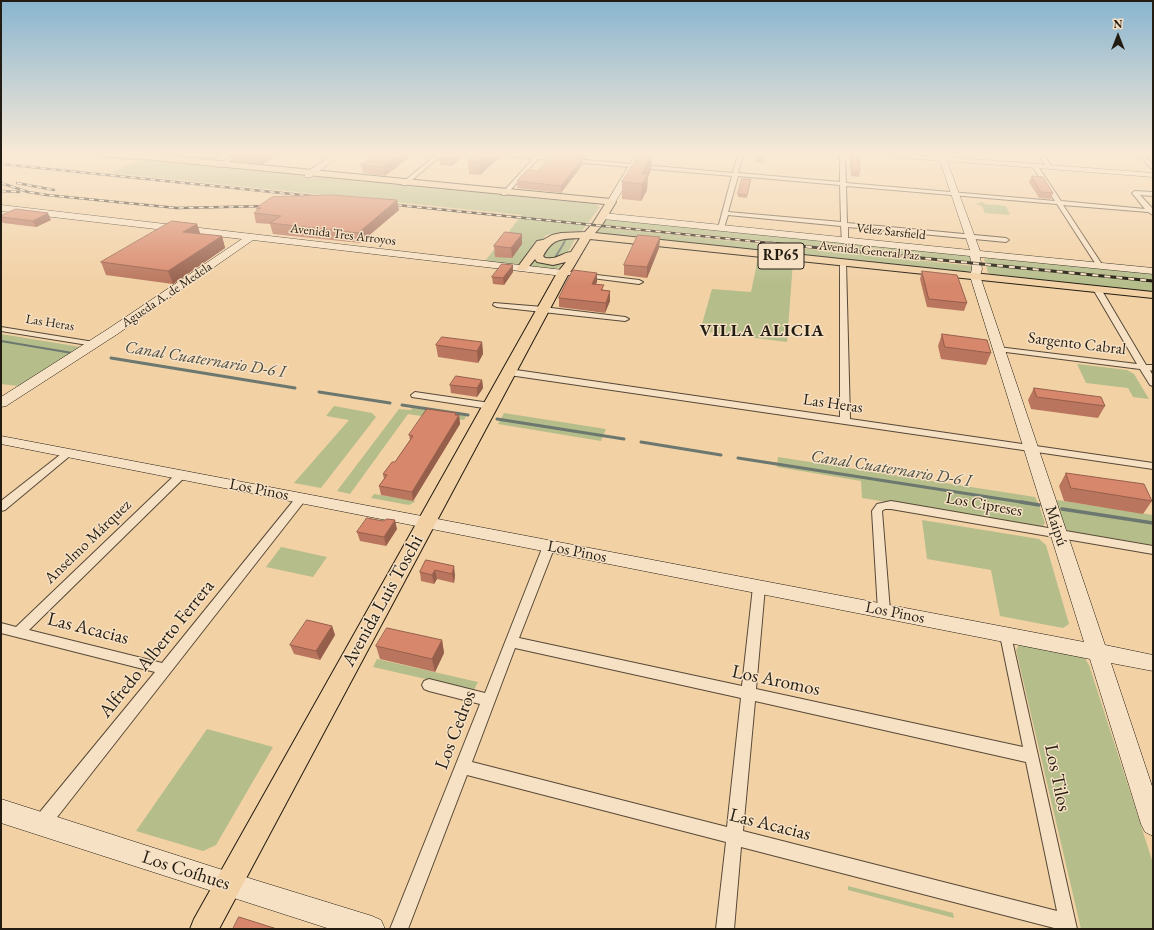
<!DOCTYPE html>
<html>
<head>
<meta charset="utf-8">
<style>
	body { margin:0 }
	#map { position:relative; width:1154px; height:930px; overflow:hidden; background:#f2d1a5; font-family:"EB Garamond",serif }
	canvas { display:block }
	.frame { position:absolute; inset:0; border:2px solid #231c12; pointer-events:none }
	.north { position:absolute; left:1098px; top:16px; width:40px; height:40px; -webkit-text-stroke:3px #f7e1c4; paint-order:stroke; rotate:0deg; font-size:11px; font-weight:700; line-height:16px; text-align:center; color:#231c12 }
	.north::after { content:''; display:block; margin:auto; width:14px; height:18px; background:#231c12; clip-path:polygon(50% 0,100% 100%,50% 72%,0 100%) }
</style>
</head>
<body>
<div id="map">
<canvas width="1154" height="930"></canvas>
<div class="frame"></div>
<div class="north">N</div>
</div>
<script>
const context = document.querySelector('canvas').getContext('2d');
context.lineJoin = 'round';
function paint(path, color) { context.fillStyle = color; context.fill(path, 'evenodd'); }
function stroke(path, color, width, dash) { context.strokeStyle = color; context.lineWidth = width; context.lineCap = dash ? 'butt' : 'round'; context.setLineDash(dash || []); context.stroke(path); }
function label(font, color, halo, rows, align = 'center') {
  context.font = font + ' "EB Garamond",serif'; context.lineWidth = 3; context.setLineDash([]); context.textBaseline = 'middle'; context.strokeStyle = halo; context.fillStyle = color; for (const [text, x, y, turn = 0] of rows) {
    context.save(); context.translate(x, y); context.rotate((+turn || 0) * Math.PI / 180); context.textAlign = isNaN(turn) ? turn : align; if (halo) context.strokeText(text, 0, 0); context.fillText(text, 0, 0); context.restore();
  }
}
paint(new Path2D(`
	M139 160 594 204 600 207 582 231 560 232 546 235 526 260 518 264 484 262 522 215 110 173Z
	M983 202 984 204 1006 206 1010 215 985 213 982 206 975 204Z
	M608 219 967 255 971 257 973 262 609 225 607 228 974 266 971 271 960 272 598 233C598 228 603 221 608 219Z
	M576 238C565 257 566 259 544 259L542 253 553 239Z
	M534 257 563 262 559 268 553 269 529 266Z
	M986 257 1153 274V292L995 275 988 273 984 259Z
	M758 258 793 262 787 342 700 331 712 289 751 292Z
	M1 334 81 347 19 386 1 384Z
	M1077 364 1127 370 1134 374 1149 399 1133 397 1128 388 1086 383Z
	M334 406 372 413 376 417 321 488 294 483 349 420 326 416Z
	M412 408 466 416 464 420 430 415 428 417 408 414 350 494 337 491 399 409 411 410Z
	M504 413 606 429 601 441 498 424Z
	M778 457 1035 497 1039 505 1045 523 1043 526H1035L862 498 861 481 777 467Z
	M374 494 416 501 409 505 371 498Z
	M1057 500 1153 515V545L1069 531 1064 528 1057 505Z
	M922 520 1039 539 1046 545 1069 624 1063 628 1000 616 991 570 927 559Z
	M281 547 327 557 313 577 266 567Z
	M1019 645 1084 657 1089 665 1153 863V929H1081L1016 650Z
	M377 659 478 682 474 690 373 667Z
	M207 729 273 747 216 845 203 851 136 831Z
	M848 886 953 913 954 918 848 890Z`), '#b5bd8b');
stroke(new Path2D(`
	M563 244 566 239 571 238`), '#6c786f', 1.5);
stroke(new Path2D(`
	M560 258 556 256 564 243
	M1 341 72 353`), '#6c786f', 2);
stroke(new Path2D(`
	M111 358 295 388
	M319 392 390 403
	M402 405 468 415
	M497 419 624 439
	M641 442 721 455
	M738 458 1027 503`), '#6c786f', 3);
stroke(new Path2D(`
	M1021 502 1039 505
	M1062 509 1153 523`), '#6c786f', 3.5);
const street = new Path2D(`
	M236 154H242L220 167 215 166Z
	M437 154H443L406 185H402V183Z
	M496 154 536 156 542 154 541 156 733 173 738 154H743L738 173 840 182V154H845L846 183 1055 201 1032 166 1035 164 1037 165 1061 201 1145 209 1132 193 1135 191 1153 192V196L1140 195 1153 209V215L1148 212 1063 205 1103 266 1100 268 1097 266 1057 204 846 186 847 223 1006 238 1009 240 1006 242 848 227V240L845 242 842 240 841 226 728 215 724 228 719 229 718 228 732 176 538 159 506 195H502V193L533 159ZM738 176 840 185 841 222 728 212Z
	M1038 154H1043L1052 167 1051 168H1047Z
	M1138 154H1143L1153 165V170Z
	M843 261 846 263 850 419 1153 463V469L509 375 505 372 509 369 840 417V263Z
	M563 271 639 280 643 282 639 284 561 274 560 273Z
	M1094 287H1097L1101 289 1146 365H1153V371L1150 370 1153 376V386L1150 385 1140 369 998 351 994 349 998 347 1137 364 1093 289Z
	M494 303 543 307 625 317 629 319 625 321 497 307 493 305Z
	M1 327 94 342 98 344 94 346 1 331Z
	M415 392 490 403 495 406 490 409 412 397 411 395Z
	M68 450 73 453 71 455 5 510 1 511V501L65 451Z
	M181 472 186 475 185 477 29 630 162 663 298 495H306L307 498 47 830 41 832 35 830 33 824 35 818 155 672 1 633V623L16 627 177 473Z
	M891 501 1153 546V554L891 509H885L882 511 890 611 888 614 884 616 880 614 878 611 872 511 877 504Z
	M549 542 553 543 555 546 519 638 742 686 753 587 755 584 759 582 763 584 765 587 756 689 1023 747 1000 635 1002 631 1006 630 1010 631 1077 929H1058L741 847 734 929H716L726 842 467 775 408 929H390L480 704 429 691 424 689 422 685 424 681 429 679 485 693 543 546 545 543ZM515 648 741 698 727 827 472 762ZM755 701 1026 762 1057 911 743 831Z`);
const secondary = new Path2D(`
	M334 154H343L311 177H305V173Z
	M636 154H644L614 204H608L607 202Z
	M880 154 938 156 937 154H945L946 157 1153 173V177L947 161 980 251 1153 268V274L980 257 982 269 980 276 1105 645 1153 655V671L1111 663 1153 789V836L1145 832 1141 824 1090 659 1 444V436L1084 642 970 276 972 269 970 256 603 219 598 216 603 213 970 250 940 161 883 156Z
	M1 205 563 270 568 273 563 276 253 240 116 335 6 406 1 407V397L108 329 242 239 1 211Z
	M1 799 229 872 372 916 381 920 385 929H330L1 823Z`);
const primary = new Path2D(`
	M95 154H148L611 199 616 202 602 225 595 233 1153 292V298L590 239 573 268 568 275 219 929H190L194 919 557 273 566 262 553 265 537 262 535 259 526 270H518L517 268 537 241 543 240 552 235 561 233 585 232 593 223 605 204 133 158 130 159 99 156ZM580 238 571 252C561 253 558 260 545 258L543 256C553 238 560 239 580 238Z`);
stroke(street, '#574937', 2);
stroke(secondary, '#231c12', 1);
stroke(primary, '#231c12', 2);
paint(street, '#f7e1c4');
paint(secondary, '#f7e1c4');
paint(primary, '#f2d1a5');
const railFar1 = new Path2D(`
	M1 164 321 197
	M1 183 28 192 47 195 177 208 270 206
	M17 183 54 190
	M1 191 19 192
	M387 204 780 244`);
const rail = new Path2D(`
	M770 243 1153 281`);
stroke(railFar1, '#231c12', 2.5);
stroke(rail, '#231c12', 3);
stroke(railFar1, '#f7e1c4', 1.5, [5]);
stroke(rail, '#f7e1c4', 2, [6]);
paint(new Path2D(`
	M159 154H279L263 164 234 161 232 154 228 157 221 156 216 159Z
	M413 154 385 176 363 173 361 165Z
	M441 154 465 155 452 166 440 165 439 157 441 156Z
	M475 154H500L501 156 480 175 469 174 468 161Z
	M557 154H604L602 156 590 155 587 159 583 158V164L561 193 517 188V181L538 171 557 156Z
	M756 154H765L763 163 755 162Z
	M850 154H859L860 171 859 177 851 176Z
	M652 155 651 170 648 177 647 190 641 201 622 199V182Z
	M1032 176 1053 193 1051 199 1039 198 1029 182Z
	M751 179 747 198 738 197V194Z
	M256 208 399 210 360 243 273 234 270 224 256 223 254 213 257 211Z
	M1 216 51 220 36 227 3 223 1 219Z
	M197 224 200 234 222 236 225 248 173 284 106 275 101 262Z
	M660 237 659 248 647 278 624 275V265Z
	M522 244 512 258 495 257 494 246Z
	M922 271 967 303 964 311 927 307 920 279Z
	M513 272 504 285 493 284 492 277Z
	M597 282 596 284 604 290 610 291V301L605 313 559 307V298Z
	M942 334 991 353 986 365 941 359 938 346Z
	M482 342 483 354 478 363 438 357 436 345Z
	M482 380 483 388 477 397 451 393 450 385Z
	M1034 388 1105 406 1098 418 1031 409 1028 400Z
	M456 415H459L460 424 413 501 381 495 379 486 384 479 383 474 395 462 410 440 409 435Z
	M1066 473 1152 501 1143 514 1064 501 1059 486Z
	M397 529 386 546 360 541 357 532Z
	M426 560 455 575 454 583 437 579 434 584 421 581 420 572Z
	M332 626 335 635 320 660 294 654 290 645Z
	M442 640 444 653 435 672 380 659 376 646Z`), '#b9755d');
paint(new Path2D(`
	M214 154H221V156L216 159Z
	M228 154H232L228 157Z
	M261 154H279L263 164Z
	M400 154H413L385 176 383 167Z
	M456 154H465V155L452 166 451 158Z
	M487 154H500L501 156 480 175 479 162Z
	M587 154H590L587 159Z
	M652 155 651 170 648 177 647 190 641 201 642 184 641 174Z
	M583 158V164L561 193V186Z
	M397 200 399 210 360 243 358 233Z
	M48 213 51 220 36 227 33 221Z
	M197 224 201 236 183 232Z
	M522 234V244L512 258 511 248Z
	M222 236 225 248 173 284 168 271Z
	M660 237 659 248 647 278V267Z
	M513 265V272L504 285 503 278Z
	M597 273V282L591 293 592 284Z
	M610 291V301L605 313 606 303Z
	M482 342 483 354 478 363 477 351Z
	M482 380 483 388 477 397V388Z
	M456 413 457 419 459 415 460 424 413 501 412 492Z
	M395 520 397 529 386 546 384 537Z
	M454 566 455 575 454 583 452 574Z
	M435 570 437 579 434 584 432 575Z
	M332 626 335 635 320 660 316 651Z
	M442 640 444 653 435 672 432 659Z`), '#965f4c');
const building = new Path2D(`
	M376 154H400L383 167 361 165Z
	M441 154H456L451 158 439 157 442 155Z
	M475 154H487L479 162 468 161Z
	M640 154 652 155 641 174H648L642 184 622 182Z
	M756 154H765L764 159 756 158Z
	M851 154H859L860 171H852Z
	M552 155 583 158 561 186 517 181 527 170 538 171Z
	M1032 176 1043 177 1053 193 1041 192Z
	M742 179H751L747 195 738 194Z
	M331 195 397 200 358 233 270 223 281 216 254 213 261 208H256L272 197Z
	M16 209 48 213 33 221 1 217V216Z
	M172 221 197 224 183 232 222 236 168 271 101 262Z
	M505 232 522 234 511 248 494 246Z
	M638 235 660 237 647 267 624 265Z
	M502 264 513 265 503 278 492 277Z
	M573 270 597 273 592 284 604 285 601 290 610 291 606 303 559 298Z
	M922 271 957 275 967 303 929 299Z
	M942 334 987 340 991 353 945 347Z
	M442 337 482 342 477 351 436 345Z
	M456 376 482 380 477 388 450 385Z
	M1034 388 1101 397 1105 406 1037 397Z
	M427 409 456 413 455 415H459L412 492 379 486 387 475 383 474 392 462H395L413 436 409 435Z
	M1066 473 1144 484 1152 501 1071 488Z
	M367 518 383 521 387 519 395 520 384 537 357 532Z
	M426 560 454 566 452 574 435 570 432 575 420 572Z
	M307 620 332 626 316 651 290 645Z
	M387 628 442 640 432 659 376 646Z
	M239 917 277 929H233Z`);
paint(building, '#d7886c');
stroke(building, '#965f4c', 1);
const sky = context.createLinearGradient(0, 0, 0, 285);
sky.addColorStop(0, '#89b5d0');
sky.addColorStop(0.54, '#f9ead6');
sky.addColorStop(1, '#f9ead600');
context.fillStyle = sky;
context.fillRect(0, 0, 1154, 285);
label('13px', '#231c12', '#f7e1c4', [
	["Vélez Sarsfield",891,232,6],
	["Avenida Tres Arroyos",343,235,7],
	["Avenida General Paz",869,251,6],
	["Agueda A. de Medela",167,295,-34],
	["Las Heras",50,323,9]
]);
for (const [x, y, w] of [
	[781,256,46]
]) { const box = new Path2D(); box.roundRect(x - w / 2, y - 13, w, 26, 3); context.fillStyle = '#f7e1c4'; context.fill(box); stroke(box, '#231c12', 1); }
label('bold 15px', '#231c12', null, [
	["RP65",781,256]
]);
label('16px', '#231c12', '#f7e1c4', [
	["Sargento Cabral",1077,344,7],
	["Las Heras",833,404,8],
	["Los Pinos",259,490,11],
	["Los Cipreses",984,505,10],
	["Maipú",1056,526,72],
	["Anselmo Márquez",88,542,-44],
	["Los Pinos",577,552,11],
	["Los Pinos",895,613,11]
]);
context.letterSpacing = '1px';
label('bold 17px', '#231c12', '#f7e1c4', [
	["VILLA ALICIA",762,331]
]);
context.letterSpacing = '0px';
label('italic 17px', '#474a40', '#f7e1c4', [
	["Canal Cuaternario D-6 I",205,360,9],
	["Canal Cuaternario D-6 I",891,469,9]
]);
label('19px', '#231c12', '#f7e1c4', [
	["Avenida Luis Toschi",383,601,-61],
	["Las Acacias",88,629,14],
	["Alfredo Alberto Ferrera",157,649,-51],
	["Los Aromos",776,681,12],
	["Los Cedros",456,730,-69],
	["Los Tilos",1057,778,78],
	["Las Acacias",770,825,14],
	["Los Coíhues",186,871,18]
]);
</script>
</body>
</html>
